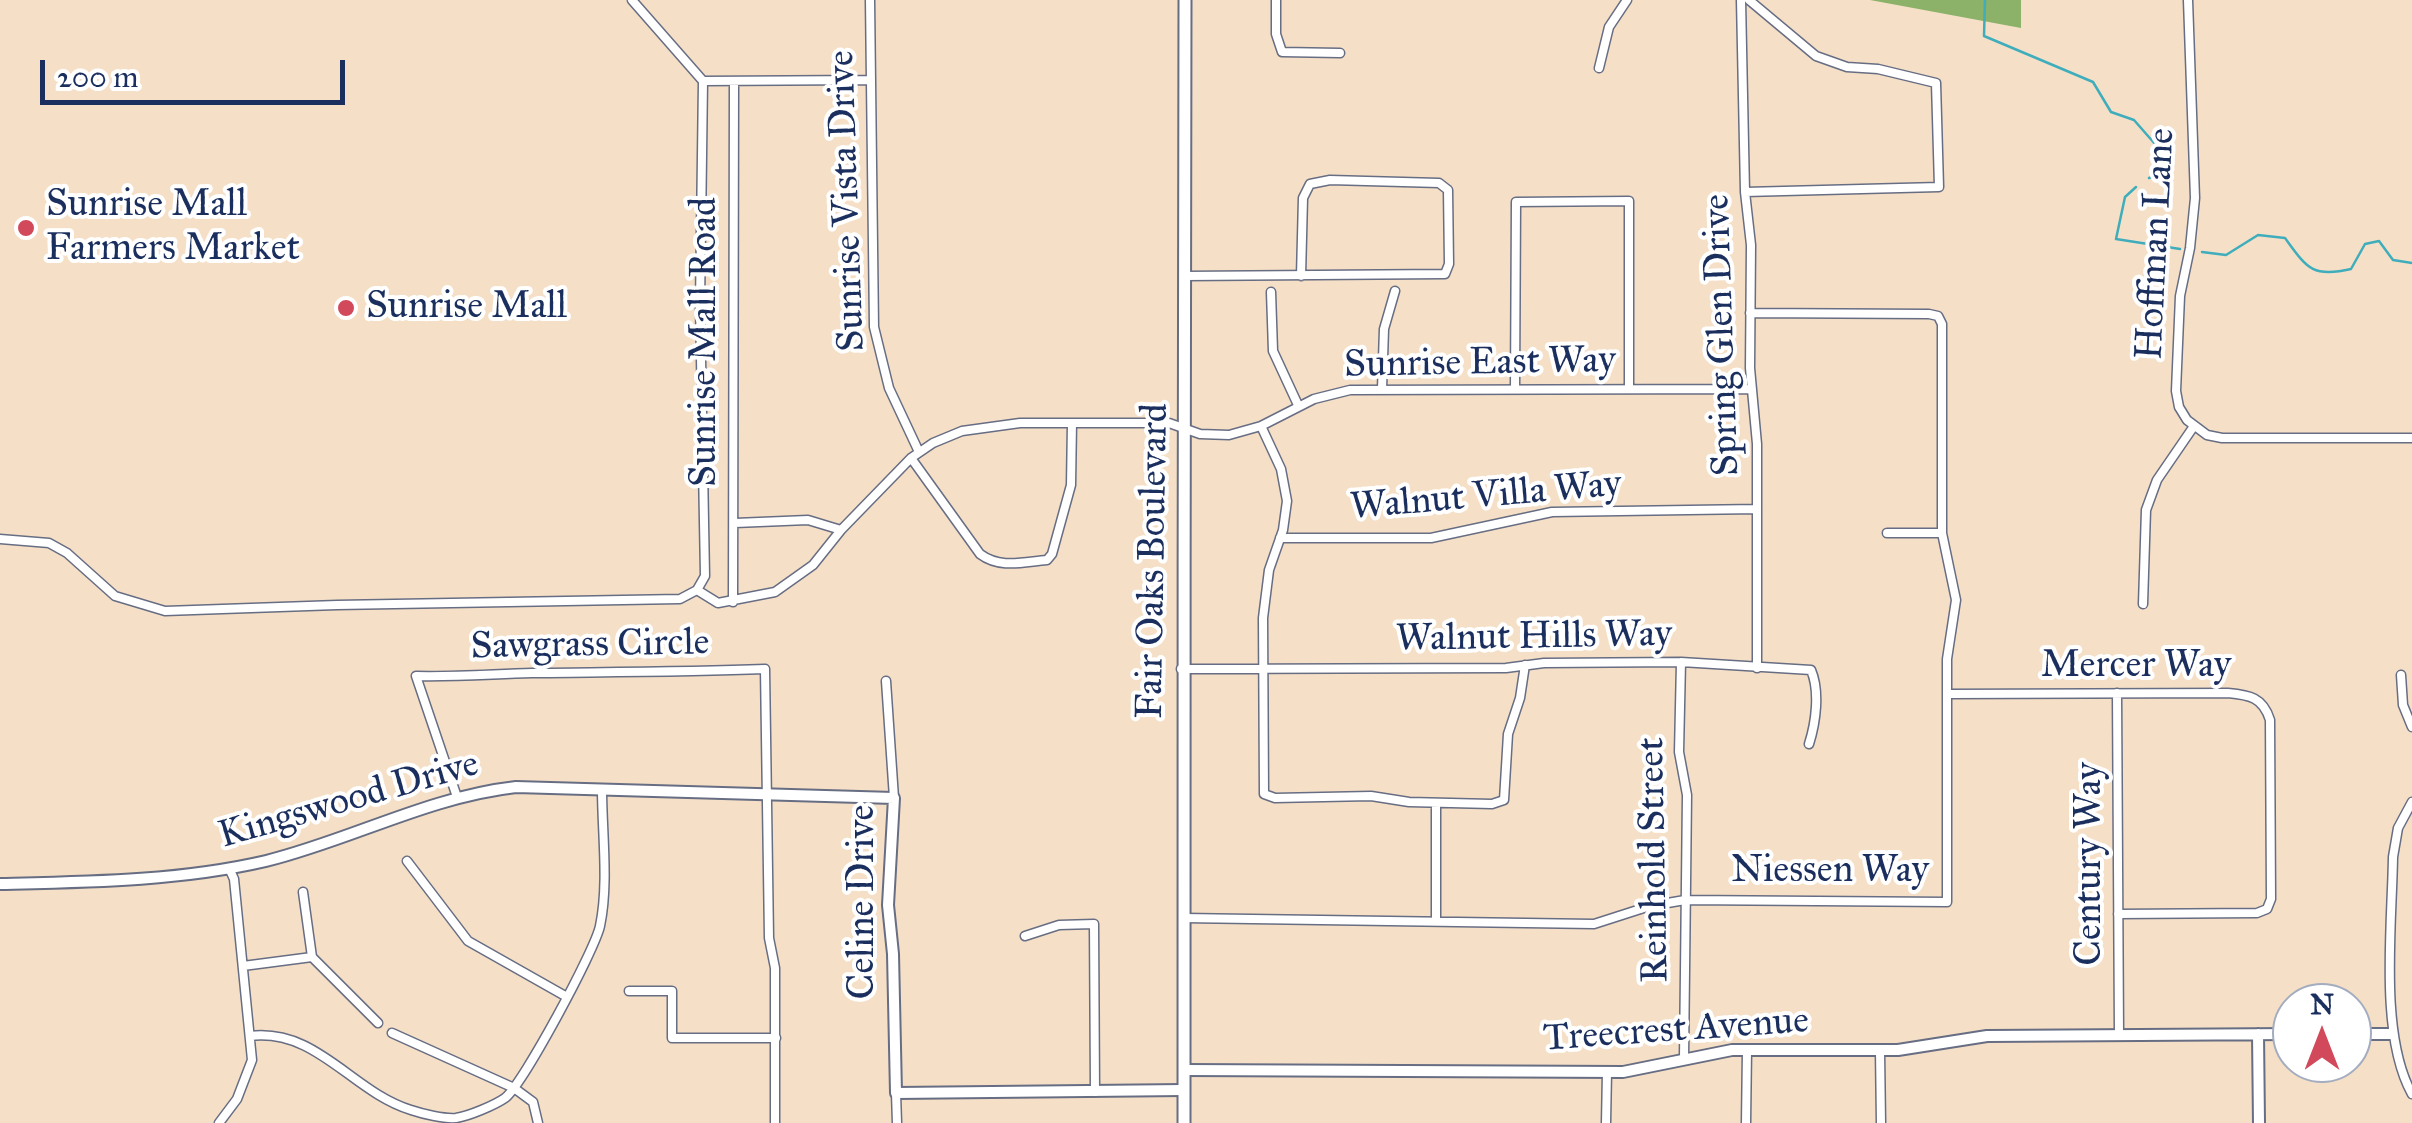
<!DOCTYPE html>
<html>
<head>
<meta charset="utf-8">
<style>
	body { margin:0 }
	#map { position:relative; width:2412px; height:1123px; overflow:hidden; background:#f5e0c7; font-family:"IM FELL Great Primer",serif }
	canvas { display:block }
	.north { position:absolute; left:2272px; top:983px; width:100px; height:100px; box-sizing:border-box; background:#fff; border:2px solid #a4acbf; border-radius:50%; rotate:0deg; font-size:28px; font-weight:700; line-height:40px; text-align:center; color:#1b2f5e }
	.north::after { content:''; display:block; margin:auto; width:35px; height:45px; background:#d1495b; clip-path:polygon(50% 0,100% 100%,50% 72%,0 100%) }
	.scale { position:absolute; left:40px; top:60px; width:305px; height:45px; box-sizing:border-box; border:5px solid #1b2f5e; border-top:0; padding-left:12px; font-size:30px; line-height:35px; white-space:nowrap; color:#1b2f5e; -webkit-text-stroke:8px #fff; paint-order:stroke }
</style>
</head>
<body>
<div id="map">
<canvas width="2412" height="1123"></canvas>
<div class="north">N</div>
<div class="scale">200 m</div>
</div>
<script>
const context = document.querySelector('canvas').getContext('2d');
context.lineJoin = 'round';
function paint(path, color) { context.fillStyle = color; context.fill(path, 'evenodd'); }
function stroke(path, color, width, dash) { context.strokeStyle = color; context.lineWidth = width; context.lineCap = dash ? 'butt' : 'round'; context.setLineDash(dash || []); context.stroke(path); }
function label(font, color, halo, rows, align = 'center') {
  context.font = font + ' "IM FELL Great Primer",serif'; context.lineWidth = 8; context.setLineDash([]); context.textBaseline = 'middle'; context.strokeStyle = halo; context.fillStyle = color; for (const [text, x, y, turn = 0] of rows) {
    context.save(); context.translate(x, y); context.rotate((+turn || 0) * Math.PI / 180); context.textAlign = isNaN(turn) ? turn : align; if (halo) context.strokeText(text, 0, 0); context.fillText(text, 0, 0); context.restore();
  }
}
paint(new Path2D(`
	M1870 0H2021V28Z`), '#8bb268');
stroke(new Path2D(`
	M1985 0 1984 36 2093 82 2111 112 2134 120 2162 152V173L2149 178
	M2136 187 2125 197 2116 239 2180 249
	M2202 252 2226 255 2258 235 2285 238C2307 268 2312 278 2351 269L2365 244 2379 241 2393 260 2412 263`), '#3fadbc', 2.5);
const minor = new Path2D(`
	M870 0 874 327 889 388 919 452
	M1276 0V34L1282 52 1340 53
	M1741 0 1745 192 1751 245 1750 368 1757 444V668
	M2188 0 2195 198 2190 248 2180 296 2176 391 2179 407 2187 420 2207 435 2222 438H2412
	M1599 68 1609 27 1627 0
	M703 81 870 80
	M1745 192 1939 187 1936 83 1878 69 1847 67 1816 56 1749 0
	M1185 276 1445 274 1449 264 1448 190 1439 183 1330 180 1310 184 1303 198 1301 276
	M1271 292 1273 351 1298 405
	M1382 389 1384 329 1395 291
	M1515 389 1516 202 1629 201V388
	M1261 426 1281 469 1287 501 1283 530 1269 570 1263 618 1264 794 1275 798 1371 796 1409 802 1492 804 1504 800 1508 734 1520 698 1525 665
	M911 458 980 554C1000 569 1023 562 1047 560L1052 554 1071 485 1072 423
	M735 523 808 520 841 530
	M1887 533H1942
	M1280 538H1431L1552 512 1757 509
	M0 539 49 543 67 553 115 596 165 611 337 605 680 599 697 590 705 576 700 304 703 81 632 0
	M697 590 718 603 775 592 813 565 841 530 911 458 933 443 962 431 1020 423H1169L1200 434 1229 435 1261 426 1314 399 1350 390 1750 389
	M733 602 734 81
	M2143 604 2146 510 2157 480 2194 426
	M1681 662 1679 752 1687 795 1684 1058
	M1181 669 1506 668 1544 663 1681 662 1811 670C1820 691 1816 722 1809 744
	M2401 675 2403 705 2412 727
	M886 681 894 798
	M2117 693 2119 1035
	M1948 694 2228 693C2249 695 2263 697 2270 720L2271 899 2267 909 2257 913 2118 914
	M457 797 416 676C455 677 493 674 532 673 610 672 687 672 765 669L769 938 775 968V1123
	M2412 802 2398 828 2393 857C2392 926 2379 1035 2412 1094
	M1436 803V921
	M407 861 468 941 567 997
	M303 892 312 957 378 1023
	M1183 918 1594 924 1650 906 1685 900 1947 902V659L1956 600 1942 533V324L1938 316 1929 314 1750 313
	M1025 936 1059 925 1094 924 1095 1092
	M243 966 312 957
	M629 991H672V1038H776
	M392 1033 514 1088 533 1102 538 1123
	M250 1036C317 1028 352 1092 411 1110 423 1114 444 1119 456 1118 469 1116 495 1105 505 1098 523 1084 595 950 600 926 609 883 602 833 602 789
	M1880 1051 1881 1123
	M896 1093 897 1123
	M219 1123 237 1099 252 1060 234 879 229 868
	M1606 1123 1607 1072
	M1746 1123 1747 1050`);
const tertiary = new Path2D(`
	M0 884C89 882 180 881 266 861 351 840 428 797 516 787L894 798 888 905 893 954 896 1093 1184 1090
	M2258 1034 2259 1123
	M2352 1034H2391
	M1184 1070 1623 1072 1732 1050H1898L1987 1036 2292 1034`);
const secondary = new Path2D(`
	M1184 1123C1182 749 1186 374 1185 0`);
stroke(minor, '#676d83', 11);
stroke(tertiary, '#676d83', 14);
stroke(secondary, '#676d83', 15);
stroke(minor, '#fff', 8);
stroke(tertiary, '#fff', 10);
stroke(secondary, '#fff', 11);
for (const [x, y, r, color] of [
	[26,228,10,"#d1495b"],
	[346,308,10,"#d1495b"]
]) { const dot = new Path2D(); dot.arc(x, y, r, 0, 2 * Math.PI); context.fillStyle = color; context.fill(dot); stroke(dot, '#fff', 4); }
label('38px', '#1b2f5e', '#fff', [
	["Sunrise Vista Drive",848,201,-92],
	["Hoffman Lane",2157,244,-87],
	["Spring Glen Drive",1723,335,-92],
	["Sunrise Mall Road",706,342,-90],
	["Sunrise East Way",1480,364,-1],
	["Walnut Villa Way",1486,497,-5],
	["Fair Oaks Boulevard",1154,561,-89],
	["Walnut Hills Way",1534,638,-1],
	["Sawgrass Circle",590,646,-1],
	["Mercer Way",2136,667],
	["Kingswood Drive",349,801,-16],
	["Reinhold Street",1655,860,-91],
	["Century Way",2091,864,-90],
	["Niessen Way",1830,872],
	["Celine Drive",864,902,-90],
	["Treecrest Avenue",1676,1031,-4]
]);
label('38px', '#1b2f5e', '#fff', [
	["Sunrise Mall",46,206],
	["Farmers Market",46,250],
	["Sunrise Mall",366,308]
], 'left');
</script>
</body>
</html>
